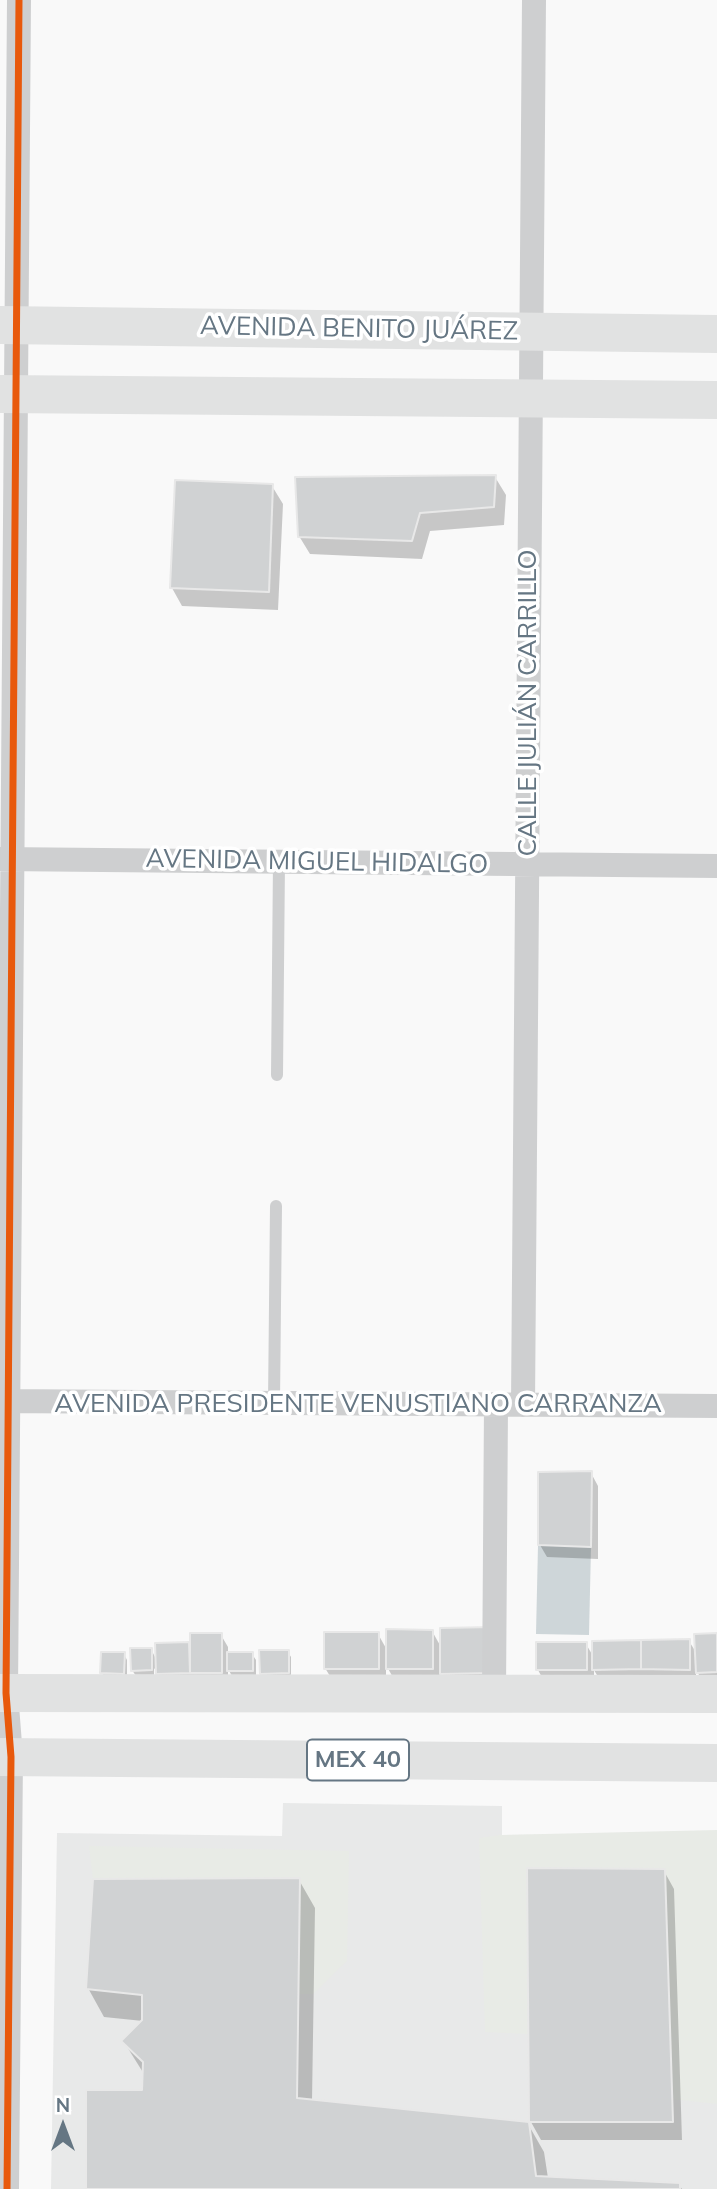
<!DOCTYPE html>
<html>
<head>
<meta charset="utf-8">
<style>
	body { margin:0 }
	#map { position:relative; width:717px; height:2189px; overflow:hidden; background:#f9f9f9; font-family:Mulish,sans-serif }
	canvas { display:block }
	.north { position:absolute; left:28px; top:2091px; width:70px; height:70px; -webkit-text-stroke:5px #fff; paint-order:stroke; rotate:0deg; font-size:19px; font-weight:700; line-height:28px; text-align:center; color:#657683 }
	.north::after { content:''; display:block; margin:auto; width:24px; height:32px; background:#657683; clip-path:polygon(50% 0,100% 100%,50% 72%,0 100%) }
</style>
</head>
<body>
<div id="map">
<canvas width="717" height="2189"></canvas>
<div class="north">N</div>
</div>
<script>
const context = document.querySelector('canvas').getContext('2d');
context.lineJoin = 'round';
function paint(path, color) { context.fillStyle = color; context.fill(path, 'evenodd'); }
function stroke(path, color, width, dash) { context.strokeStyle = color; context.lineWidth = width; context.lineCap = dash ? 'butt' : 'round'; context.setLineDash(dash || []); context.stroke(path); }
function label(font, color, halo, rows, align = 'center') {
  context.font = font + ' Mulish,sans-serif'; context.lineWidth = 7; context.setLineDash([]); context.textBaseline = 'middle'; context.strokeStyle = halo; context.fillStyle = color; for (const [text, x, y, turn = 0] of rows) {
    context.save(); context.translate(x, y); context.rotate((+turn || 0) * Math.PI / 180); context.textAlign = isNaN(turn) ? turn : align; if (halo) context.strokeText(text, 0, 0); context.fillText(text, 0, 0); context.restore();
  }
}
paint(new Path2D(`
	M283 1803 502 1806V1835L717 1833V2189H51L57 1833 282 1836Z`), '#e8e9e9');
paint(new Path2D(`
	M717 1830V2104L672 2099 665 1869 527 1868 528 2034 485 2032 479 1838 501 1835Z
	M89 1846 349 1851 347 1961 313 1994H298L93 1879Z`), '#e8ebe6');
paint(new Path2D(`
	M538 1545 591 1547 589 1635 536 1634Z`), '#ced6d9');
paint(new Path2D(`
	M495 477 506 495 504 525 430 531 422 559 310 554 299 536Z
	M272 486 283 504 278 610 182 606 172 588Z
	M591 1473 598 1486V1559L547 1557 540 1545Z
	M441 1630 499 1685 449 1686 440 1670V1681H395L386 1665V1681H333L325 1668 378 1634 387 1650 432 1631 441 1647Z
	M221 1635 228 1647V1654H252L256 1660V1676H232L228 1669V1685L161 1679 154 1668V1676H136L132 1670 151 1649 157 1661 188 1644 192 1650Z
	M717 1635V1685H705L696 1670V1682H601L594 1670V1683H545L538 1670 586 1644 593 1656 689 1641 697 1654Z
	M288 1652 291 1657V1679H265L261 1673Z
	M124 1654 127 1660V1680L106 1679 102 1673Z
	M664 1871 674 1889 682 2140H541L531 2122Z
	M299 1880 315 1908 312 2101 528 2124 544 2152 548 2178 679 2185 682 2189H88L144 2092V2074L124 2042 143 2021 104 2017 88 1988Z`), '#0003');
const building = new Path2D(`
	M496 475 494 507 420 513 412 541 298 537 295 477Z
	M175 480 273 484 269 592 170 588Z
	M592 1471 591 1547 538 1545V1472Z
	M493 1627V1673L440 1674V1628Z
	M386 1629 433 1630V1669H386Z
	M324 1632H379V1669H324Z
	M190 1633H222V1673H190Z
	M717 1633V1672L696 1673 694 1634Z
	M690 1639V1670L641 1669V1640Z
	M641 1640V1669L592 1670V1641Z
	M189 1642 190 1673 156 1674 155 1643Z
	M536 1642H587V1670H536Z
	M130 1648H152V1670L131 1671Z
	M259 1650H289V1673L260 1674Z
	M101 1652H125L124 1674 100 1673Z
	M227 1652H253V1671H227Z
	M527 1868 665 1869 673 2122H529Z
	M300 1878 297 2098 529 2122 536 2176 680 2183V2189H86V2090H142L143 2062 121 2041 142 2020V1995L86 1989 93 1879Z`);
paint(building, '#d0d2d3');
stroke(building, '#e8e8e8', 2);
stroke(new Path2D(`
	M277 1075 279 861
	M274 1403 276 1206`), '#cecfd0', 12);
stroke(new Path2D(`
	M0 859 717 866
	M0 1401 717 1406
	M523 1405 534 0
	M494 1693 496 1405
	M7 2189 11 1757 6 1693 19 0`), '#cecfd0', 24);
stroke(new Path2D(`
	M0 325 717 334
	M0 394 717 400
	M0 1693 717 1694
	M0 1757 717 1763`), '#e1e2e2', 38);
stroke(new Path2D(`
	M7 2189 11 1757 6 1693 19 0`), '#e8590c', 7);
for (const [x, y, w] of [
	[358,1760,102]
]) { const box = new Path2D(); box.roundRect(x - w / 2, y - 20.5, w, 41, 5); context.fillStyle = '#fff'; context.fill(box); stroke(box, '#657683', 2); }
label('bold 24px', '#657683', null, [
	["MEX 40",358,1760]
]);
label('26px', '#657683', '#fff', [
	["AVENIDA BENITO JUÁREZ",359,329,1],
	["CALLE JULIÁN CARRILLO",528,703,-90],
	["AVENIDA MIGUEL HIDALGO",317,862,1],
	["AVENIDA PRESIDENTE VENUSTIANO CARRANZA",358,1404]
]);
</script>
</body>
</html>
